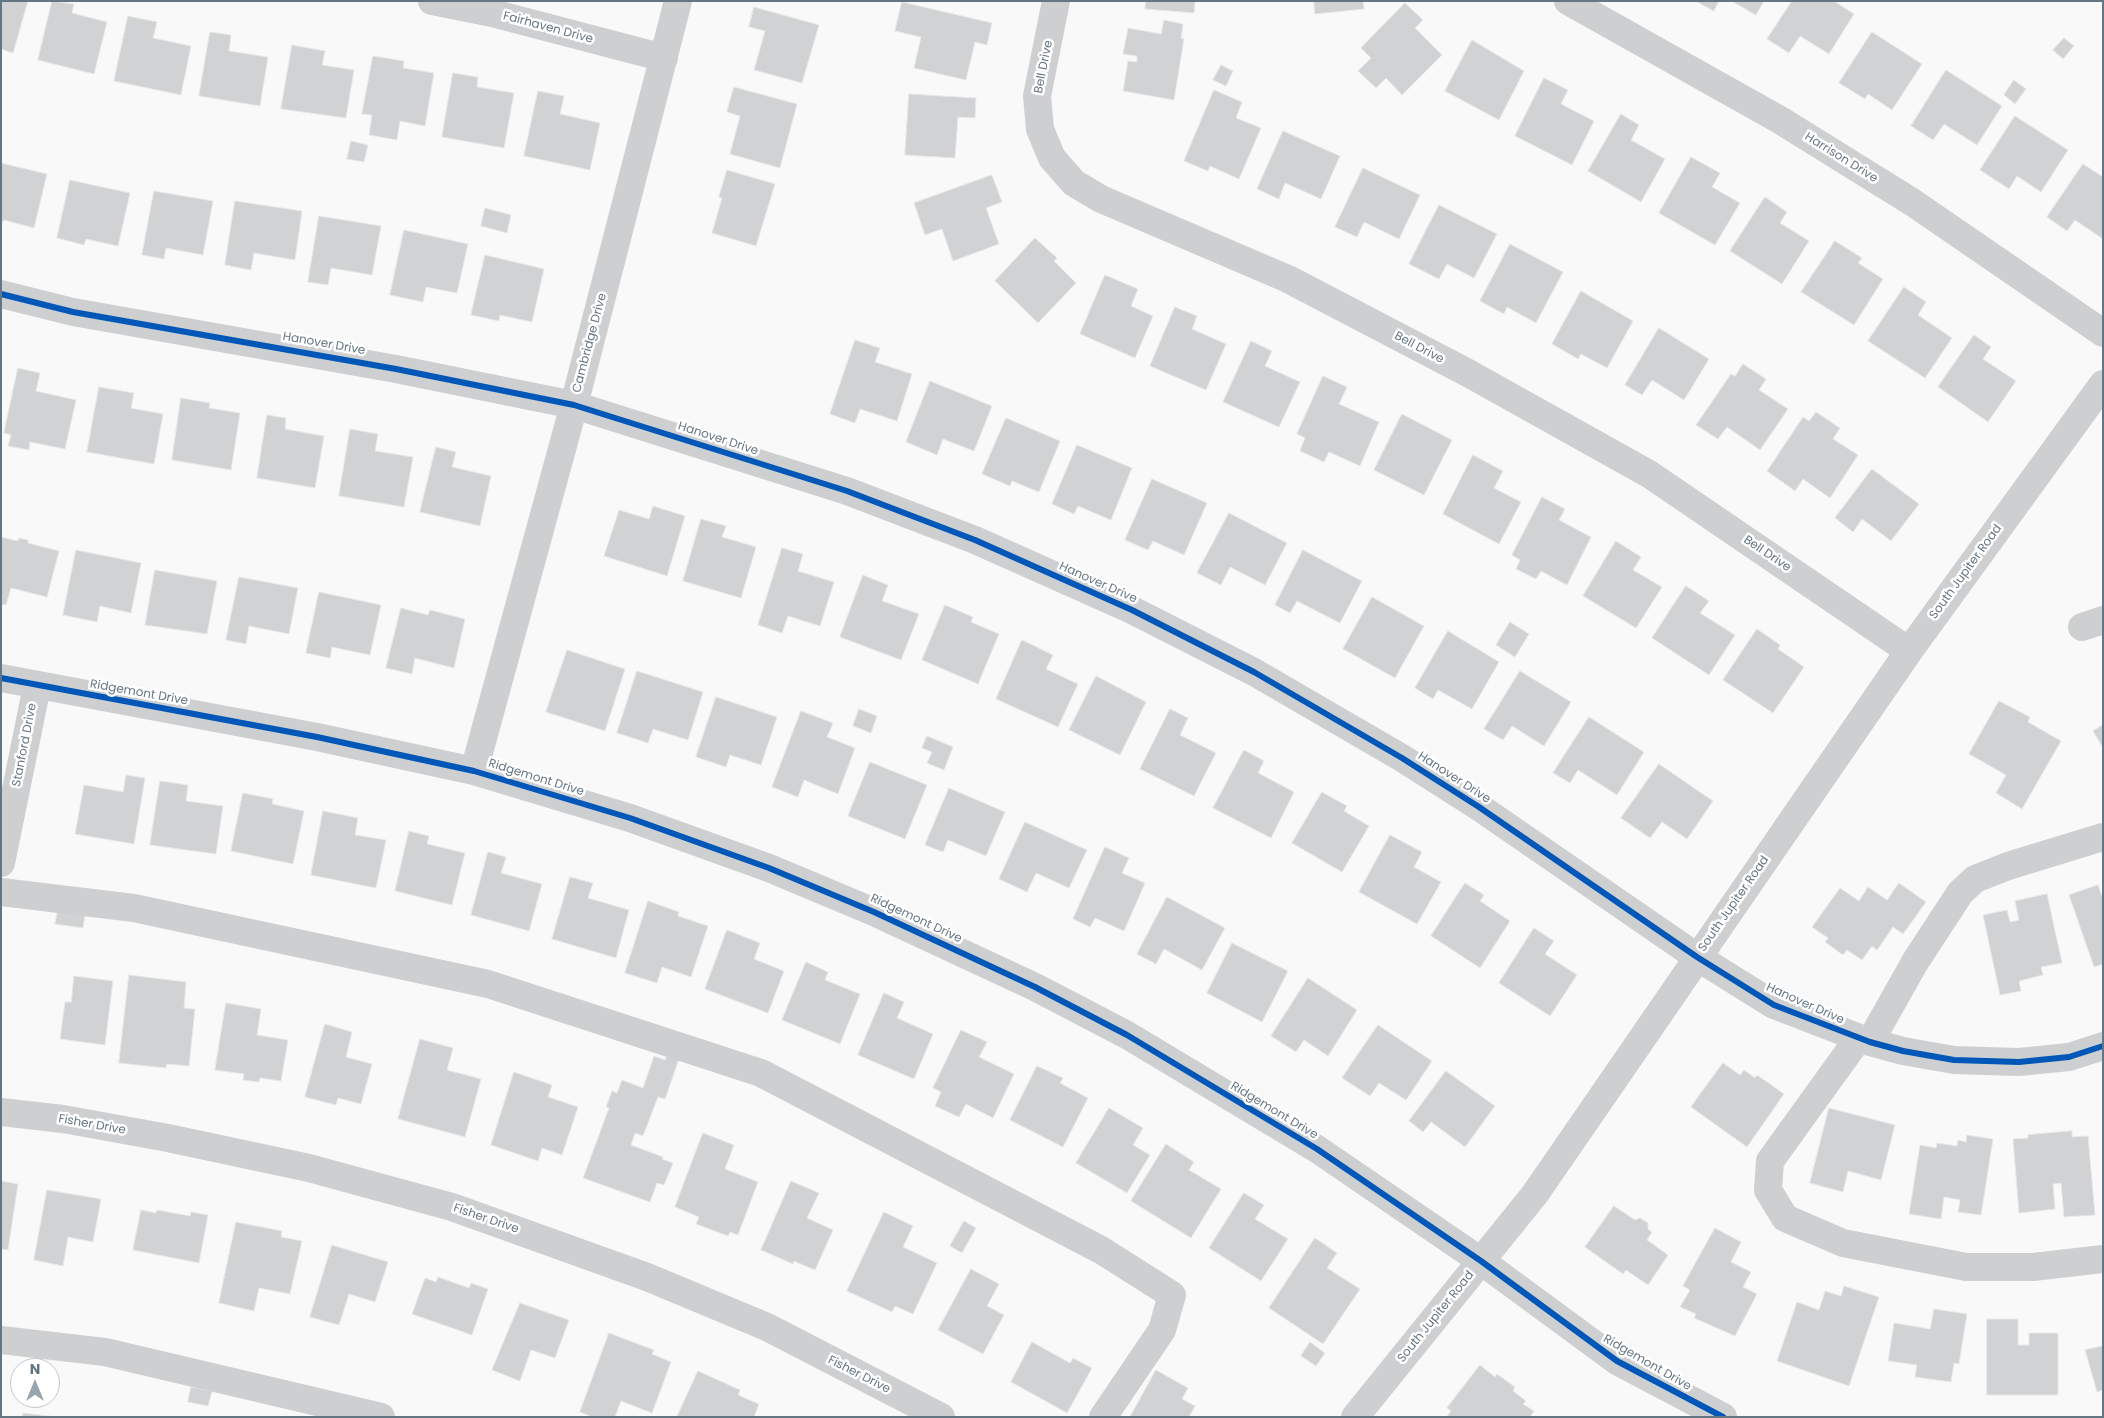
<!DOCTYPE html>
<html>
<head>
<meta charset="utf-8">
<style>
	body { margin:0 }
	#map { position:relative; width:2104px; height:1418px; overflow:hidden; background:#f9f9f9; font-family:Poppins,sans-serif }
	canvas { display:block }
	.frame { position:absolute; inset:0; border:2px solid #657683; pointer-events:none }
	.north { position:absolute; left:10px; top:1358px; width:50px; height:50px; box-sizing:border-box; background:#fff; border:1px solid #c1c8cd; border-radius:50%; rotate:0deg; font-size:14px; font-weight:700; line-height:20px; text-align:center; color:#657683 }
	.north::after { content:''; display:block; margin:auto; width:18px; height:22px; background:#99a4ac; clip-path:polygon(50% 0,100% 100%,50% 72%,0 100%) }
</style>
</head>
<body>
<div id="map">
<canvas width="2104" height="1418"></canvas>
<div class="frame"></div>
<div class="north">N</div>
</div>
<script>
const context = document.querySelector('canvas').getContext('2d');
context.lineJoin = 'round';
function paint(path, color) { context.fillStyle = color; context.fill(path, 'evenodd'); }
function stroke(path, color, width, dash) { context.strokeStyle = color; context.lineWidth = width; context.lineCap = dash ? 'butt' : 'round'; context.setLineDash(dash || []); context.stroke(path); }
function label(font, color, halo, rows, align = 'center') {
  context.font = font + ' Poppins,sans-serif'; context.lineWidth = 5; context.setLineDash([]); context.textBaseline = 'middle'; context.strokeStyle = halo; context.fillStyle = color; for (const [text, x, y, turn = 0] of rows) {
    context.save(); context.translate(x, y); context.rotate((+turn || 0) * Math.PI / 180); context.textAlign = isNaN(turn) ? turn : align; if (halo) context.strokeText(text, 0, 0); context.fillText(text, 0, 0); context.restore();
  }
}
const building = new Path2D(`
	M1 1H28L13 53 1 49Z
	M52 1 74 4 72 13 107 22 94 74 38 60Z
	M1146 1H1195L1194 13 1145 9Z
	M1314 1H1363L1364 9 1315 14Z
	M1696 1H1719L1714 11Z
	M1732 1H1764L1756 15Z
	M1792 1H1834L1854 14 1829 54 1800 36 1789 53 1767 39Z
	M902 2 992 23 987 45 975 42 966 80 914 68 921 37 895 31Z
	M1405 3 1423 20 1415 28 1442 55 1402 95 1386 78 1376 88 1358 71 1371 58 1361 48Z
	M754 7 819 25 802 83 754 70 765 31 749 27Z
	M128 16 157 22 153 38 191 46 181 95 114 81Z
	M1164 20 1183 24 1181 38 1184 39 1174 100 1123 91 1128 61 1137 62V56L1123 54 1128 28 1161 34Z
	M210 32 231 35 229 51 268 57 260 106 199 96Z
	M1872 32 1922 64 1892 110 1868 94 1865 99 1839 83Z
	M2064 38 2074 46 2063 59 2053 50Z
	M1472 40 1524 71 1499 120 1445 91Z
	M292 45 325 51 322 65 354 70 346 118 281 109Z
	M373 56 404 61 403 68 434 73 425 126 400 121 397 140 369 135 372 115 362 114Z
	M1221 65 1233 71 1226 86 1213 80Z
	M1946 70 2002 106 1977 145 1944 124 1933 140 1911 126Z
	M453 73 478 77 477 87 514 93 504 148 442 137Z
	M1544 78 1568 90 1561 104 1594 121 1572 165 1515 136Z
	M2014 80 2026 89 2015 104 2004 95Z
	M734 87 797 104 780 168 730 154 740 116 727 112Z
	M1214 90 1242 102 1236 118 1261 128 1239 179 1210 166 1208 171 1184 161Z
	M538 91 564 96 560 114 600 123 590 170 524 156Z
	M909 94 976 98 975 118 958 117 955 158 905 155Z
	M1621 114 1639 125 1631 140 1665 159 1641 202 1588 171Z
	M2015 116 2068 150 2041 192 2017 176 2009 189 1980 170Z
	M1283 131 1340 156 1321 199 1285 183 1279 199 1257 189Z
	M351 141 368 145 364 162 347 159Z
	M1691 157 1720 173 1712 187 1740 203 1715 245 1659 213Z
	M1 163 47 174 34 228 4 220 1 225Z
	M2083 164 2103 177V239L2075 220 2067 231 2047 217Z
	M1363 168 1420 195 1399 239 1364 222 1357 237 1335 227Z
	M727 170 775 184 756 246 712 233 722 198 719 197Z
	M992 175 1002 202 986 208 999 244 953 261 942 229 925 235 914 203Z
	M70 180 130 193 118 246 86 239 84 245 57 238Z
	M154 191 213 201 203 255 166 248 164 259 142 255Z
	M1765 197 1787 212 1780 223 1809 241 1782 284 1730 251Z
	M235 201 302 211 295 260 254 253 251 270 225 265Z
	M1439 205 1497 234 1474 278 1447 264 1439 279 1409 264Z
	M485 208 511 215 507 233 481 226Z
	M319 216 381 226 372 275 331 268 328 285 308 282Z
	M404 230 468 244 457 293 426 287 423 302 390 295Z
	M1035 238 1057 258 1054 261 1076 283 1038 323 995 281Z
	M1835 241 1862 258 1858 263 1883 279 1854 325 1801 292Z
	M1510 244 1563 272 1536 323 1507 307 1504 314 1480 301Z
	M485 255 544 269 532 322 500 315 499 321 471 315Z
	M1105 275 1138 289 1131 306 1153 316 1135 358 1080 334Z
	M1904 287 1926 302 1918 315 1952 338 1925 378 1868 341Z
	M1581 291 1633 321 1607 368 1581 354 1578 359 1552 344Z
	M1175 307 1197 316 1192 329 1226 344 1206 390 1150 366Z
	M1659 328 1709 359 1684 400 1652 380 1642 395 1625 385Z
	M1974 335 1991 347 1983 359 2016 381 1988 422 1938 387Z
	M855 340 880 348 875 362 912 374 897 421 860 409 855 423 830 414Z
	M1251 341 1272 351 1265 366 1300 382 1279 427 1223 402Z
	M1743 364 1766 379 1759 390 1788 409 1760 450 1727 427 1718 439 1696 425 1731 374 1735 376Z
	M18 368 40 373 36 391 76 400 65 449 30 442 29 450 8 446 11 435 4 433Z
	M1323 376 1347 387 1339 404 1379 422 1360 466 1329 452 1324 462 1300 451 1305 438 1297 434Z
	M930 381 992 406 974 451 943 439 937 455 906 442Z
	M99 387 134 393 131 408 163 414 154 464 87 452Z
	M181 398 210 403 209 408 240 413 231 470 172 460Z
	M1816 412 1840 428 1833 439 1858 455 1830 498 1803 479 1795 491 1767 471 1803 417 1809 421Z
	M1402 414 1452 440 1424 495 1374 470Z
	M267 415 286 418 285 429 324 436 315 488 257 478Z
	M1006 418 1060 441 1039 492 1012 481 1010 486 982 474Z
	M350 429 378 434 375 451 413 457 404 507 339 496Z
	M1077 445 1132 468 1111 520 1078 506 1074 514 1052 504Z
	M436 447 456 452 452 467 491 476 480 526 420 512Z
	M1473 455 1503 471 1494 488 1521 502 1499 544 1443 514Z
	M1872 469 1919 504 1891 541 1862 519 1853 532 1835 518Z
	M1152 479 1207 503 1184 555 1153 541 1148 550 1125 540Z
	M1542 497 1565 509 1559 520 1591 537 1567 585 1541 571 1536 579 1516 569 1520 560 1512 555Z
	M653 506 685 516 667 576 604 556 619 510 649 519Z
	M1229 513 1287 543 1265 585 1230 567 1221 585 1197 573Z
	M701 519 726 526 722 537 756 547 741 598 683 581Z
	M1 537 18 541 19 538 28 540V543L59 551 47 597 11 588 6 605 1 604Z
	M1616 541 1641 557 1633 570 1662 587 1636 628 1583 596Z
	M782 548 803 554 798 571 834 582 820 626 788 616 782 633 758 625Z
	M76 550 141 563 131 613 100 606 97 622 63 615Z
	M1303 550 1362 581 1340 623 1297 601 1290 613 1275 605Z
	M155 570 217 581 207 634 145 625Z
	M863 575 888 585 882 601 919 614 901 660 840 637Z
	M239 577 298 588 289 634 249 626 246 644 226 640Z
	M1686 586 1709 601 1700 613 1735 635 1709 675 1652 638Z
	M319 592 381 605 370 655 332 647 330 658 306 653Z
	M1372 597 1424 626 1395 678 1343 649Z
	M945 605 973 617 971 622 999 634 978 684 922 660Z
	M401 608 428 615 430 610 465 619 454 668 415 658 412 674 386 668Z
	M1510 622 1529 634 1515 657 1496 645Z
	M1757 629 1780 645 1778 649 1804 667 1773 713 1723 680Z
	M1448 631 1499 662 1472 709 1438 690 1433 699 1415 688Z
	M1022 640 1053 655 1046 669 1078 684 1058 727 996 699Z
	M567 650 625 669 605 731 546 712Z
	M637 671 703 692 688 740 653 729 648 743 617 733Z
	M1520 671 1571 702 1544 746 1512 726 1503 740 1484 729Z
	M1096 676 1146 702 1120 755 1069 730Z
	M716 697 777 717 761 765 730 755 726 767 696 757Z
	M1999 701 2030 717 2028 722 2061 741 2022 809 1996 793 2006 775 1969 754Z
	M859 709 877 716 871 733 853 726Z
	M1170 709 1188 718 1180 735 1216 753 1194 796 1140 769Z
	M801 711 833 723 827 737 855 748 838 794 804 780 798 797 772 787Z
	M1589 717 1644 752 1617 795 1578 770 1570 783 1553 773Z
	M2103 725V748L2093 731Z
	M927 736 953 747 944 770 927 763 932 752 922 748Z
	M1244 750 1264 761 1258 773 1294 792 1271 838 1213 808Z
	M870 762 927 785 905 839 848 816Z
	M1659 764 1713 801 1687 839 1662 822 1650 838 1621 818Z
	M126 775 145 778 134 844 75 834 84 785 123 792Z
	M160 781 188 785 186 801 223 806 216 854 150 845Z
	M949 788 1005 812 986 856 948 840 943 852 925 845Z
	M1322 792 1347 806 1344 811 1369 826 1342 872 1292 843Z
	M243 793 273 799 272 804 304 811 293 864 231 851Z
	M323 811 358 818 355 835 386 840 376 888 311 875Z
	M1025 822 1087 850 1069 888 1036 873 1027 892 999 879Z
	M409 831 429 836 427 844 465 853 452 905 395 891Z
	M1390 835 1422 852 1414 867 1441 882 1417 924 1359 892Z
	M1105 847 1129 858 1122 873 1145 883 1124 931 1095 918 1090 927 1073 919Z
	M488 852 506 857 501 873 542 884 529 931 471 915Z
	M570 877 593 883 588 898 629 910 616 958 552 939Z
	M1465 883 1484 895 1480 901 1510 921 1480 968 1431 936Z
	M1899 883 1926 902 1903 934 1893 927 1877 950 1872 946 1862 960 1847 950 1843 955 1825 942 1828 938 1812 927 1840 888 1859 901 1868 887 1887 900Z
	M2098 885 2103 899V964L2094 967 2069 895Z
	M2047 894 2062 963 2041 967 2043 975 2019 981 2021 991 2000 995 1983 915 2007 910 2010 922 2019 920 2015 901Z
	M1167 897 1225 928 1202 970 1164 949 1156 964 1137 954Z
	M648 901 679 912 678 916 708 926 691 977 662 967 657 983 625 973Z
	M58 910 85 914 83 928 55 924Z
	M1534 928 1554 941 1545 954 1577 975 1550 1016 1499 983Z
	M727 930 760 943 754 959 784 971 768 1013 705 989Z
	M1232 943 1288 971 1262 1022 1207 993Z
	M806 962 828 972 825 980 860 994 840 1044 782 1020Z
	M129 975 186 982 184 1008 195 1009 189 1066 167 1064 166 1068 119 1063Z
	M74 976 113 981 105 1045 60 1039 65 1002H71Z
	M1308 978 1357 1010 1328 1056 1304 1040 1296 1052 1271 1036Z
	M884 993 904 1002 897 1018 933 1034 914 1079 858 1055Z
	M226 1003 261 1009 257 1035 288 1040 281 1081 260 1078 259 1082 243 1080 244 1074 215 1070Z
	M325 1024 352 1032 346 1057 372 1064 361 1104 338 1098 336 1105 305 1097Z
	M1378 1025 1432 1061 1406 1100 1379 1083 1370 1096 1342 1078Z
	M961 1030 987 1042 979 1057 1014 1074 993 1118 966 1104 959 1117 935 1106 941 1092 933 1088Z
	M420 1039 453 1048 447 1070 481 1079 465 1137 398 1119Z
	M667 1055 679 1059 665 1099 658 1097 643 1136 635 1133 631 1145 663 1157 662 1159 673 1163 664 1185 657 1183 650 1202 583 1178 609 1108 606 1107 612 1091 617 1093 622 1080 643 1088 654 1056 665 1060Z
	M1723 1063 1740 1075 1744 1070 1755 1078 1757 1075 1784 1094 1747 1147 1691 1107Z
	M1037 1066 1063 1078 1060 1083 1088 1098 1063 1147 1010 1120Z
	M1446 1071 1495 1106 1465 1147 1431 1122 1423 1132 1409 1121Z
	M514 1072 552 1085 548 1097 578 1107 562 1155 542 1148 538 1161 491 1145Z
	M1109 1108 1143 1128 1133 1145 1150 1155 1127 1193 1076 1163Z
	M1829 1108 1895 1125 1881 1180 1848 1171 1843 1192 1810 1183Z
	M2072 1131V1137L2088 1136 2095 1215 2064 1217 2061 1183 2053 1184 2055 1209 2019 1213 2013 1139 2028 1138V1135Z
	M703 1133 734 1145 725 1169 758 1182 738 1235 730 1232 728 1236 696 1224 699 1217 675 1207Z
	M1967 1135 1993 1139 1981 1215 1958 1212 1960 1200 1944 1197 1941 1219 1909 1214 1920 1145 1936 1148 1937 1143 1957 1146 1958 1140 1966 1142Z
	M1166 1144 1194 1162 1189 1170 1221 1189 1191 1238 1131 1201Z
	M1 1181 18 1184 8 1250 1 1249Z
	M791 1181 819 1193 807 1218 833 1230 815 1270 794 1261 793 1264 761 1250Z
	M47 1190 101 1199 93 1242 68 1237 63 1266 34 1260Z
	M1244 1193 1264 1205 1255 1219 1288 1239 1261 1281 1209 1248Z
	M1614 1206 1635 1220 1640 1218 1648 1223V1229L1652 1232 1647 1240 1668 1255 1648 1285 1626 1270 1623 1274 1585 1247Z
	M141 1210 156 1213 157 1210 190 1216 191 1212 208 1215 199 1263 133 1250Z
	M884 1212 913 1226 903 1247 937 1263 913 1314 895 1306 892 1312 847 1291Z
	M964 1221 976 1228 962 1253 950 1246Z
	M236 1222 282 1231 281 1237 302 1241 290 1294 259 1288 254 1311 219 1303Z
	M1715 1228 1741 1242 1731 1262 1751 1272 1743 1287 1757 1294 1735 1336 1694 1318 1696 1314 1680 1307 1690 1290 1683 1286Z
	M1315 1238 1337 1253 1327 1268 1360 1289 1323 1344 1269 1308Z
	M332 1245 388 1262 375 1302 349 1294 339 1325 310 1317Z
	M971 1269 999 1284 987 1306 1004 1315 983 1354 938 1330Z
	M438 1277 469 1288 471 1283 488 1289 472 1335 412 1314 425 1278 436 1282Z
	M1844 1286 1879 1297 1849 1386 1777 1361 1797 1302 1819 1310 1825 1291 1841 1296Z
	M520 1303 569 1320 555 1358 531 1350 520 1381 492 1370Z
	M1934 1309 1967 1314 1959 1364 1954 1363 1951 1382 1915 1377 1917 1365 1888 1361 1894 1323 1930 1329Z
	M1987 1319H2018V1345H2029V1333H2058V1395H1987Z
	M609 1333 654 1350 652 1354 671 1362 652 1413 621 1401 615 1417H592L580 1412Z
	M1032 1342 1070 1363 1073 1358 1092 1368 1067 1413 1011 1382Z
	M1310 1342 1325 1353 1316 1366 1301 1356Z
	M2103 1346V1390L2097 1392 2085 1350Z
	M1480 1365 1495 1377 1497 1374 1515 1387 1513 1391 1526 1401 1523 1404 1534 1411 1530 1417H1447L1451 1411 1447 1408Z
	M1156 1370 1188 1388 1182 1399 1195 1406 1189 1417H1130Z
	M698 1371 740 1390 738 1395 759 1404 754 1417H677Z
	M191 1387 212 1391 208 1406 188 1402Z
	M23 1413 57 1417H23Z`);
paint(building, '#d0d2d3');
stroke(building, '#e8e8e8', 1);
stroke(new Path2D(`
	M432 1 492 13 664 58
	M1056 1 1037 96 1040 129 1052 158 1074 183 1101 199 1288 279 1468 373 1649 474 1909 651
	M1568 1 1780 120 1912 202 2103 333
	M1 294 73 312 396 369 574 405 847 491 975 540 1132 610 1254 672 1402 758 1479 807 1697 957 1774 1005 1870 1042 1903 1051 1954 1060 2019 1062 2069 1057 2103 1046
	M2082 627 2103 620
	M1 678 317 737 474 771 630 818 769 868 874 912 1035 987 1127 1035 1317 1149 1481 1261 1617 1361 1723 1417
	M474 771 574 405 678 1
	M1 863 37 686
	M1 892 134 908 488 984 761 1073 1101 1250 1172 1295 1162 1330 1103 1417
	M1858 1039 1770 1161 1768 1190 1785 1218 1843 1243 1966 1267H2033L2103 1259
	M1870 1042 1915 962 1960 893 1975 879 2008 866 2103 837
	M1 1112 63 1119 168 1138 309 1168 452 1207 647 1277 767 1327 941 1417
	M1 1340 105 1352 381 1417
	M1355 1417 1535 1194 1909 651 2103 384`), '#cecfd0', 28);
stroke(new Path2D(`
	M1 294 73 312 396 369 574 405 847 491 975 540 1132 610 1254 672 1402 758 1479 807 1697 957 1774 1005 1870 1042 1903 1051 1954 1060 2019 1062 2069 1057 2103 1046
	M1 678 317 737 474 771 630 818 769 868 874 912 1035 987 1127 1035 1317 1149 1481 1261 1617 1361 1723 1417`), '#0057b8', 6);
label('12px', '#657683', '#fff', [
	["Fairhaven Drive",548,28,15],
	["Bell Drive",1044,67,-79],
	["Harrison Drive",1841,158,32],
	["Cambridge Drive",590,343,-75],
	["Hanover Drive",324,344,10],
	["Bell Drive",1419,348,28],
	["Hanover Drive",718,439,18],
	["Bell Drive",1767,554,34],
	["South Jupiter Road",1966,572,-54],
	["Hanover Drive",1098,583,24],
	["Ridgemont Drive",139,693,10],
	["Stanford Drive",25,745,-79],
	["Ridgemont Drive",536,778,17],
	["Hanover Drive",1454,778,33],
	["South Jupiter Road",1734,904,-55],
	["Ridgemont Drive",916,919,25],
	["Hanover Drive",1805,1004,24],
	["Ridgemont Drive",1274,1111,31],
	["Fisher Drive",92,1125,10],
	["Fisher Drive",486,1219,19],
	["South Jupiter Road",1436,1317,-51],
	["Ridgemont Drive",1647,1363,30],
	["Fisher Drive",859,1375,27]
]);
</script>
</body>
</html>
